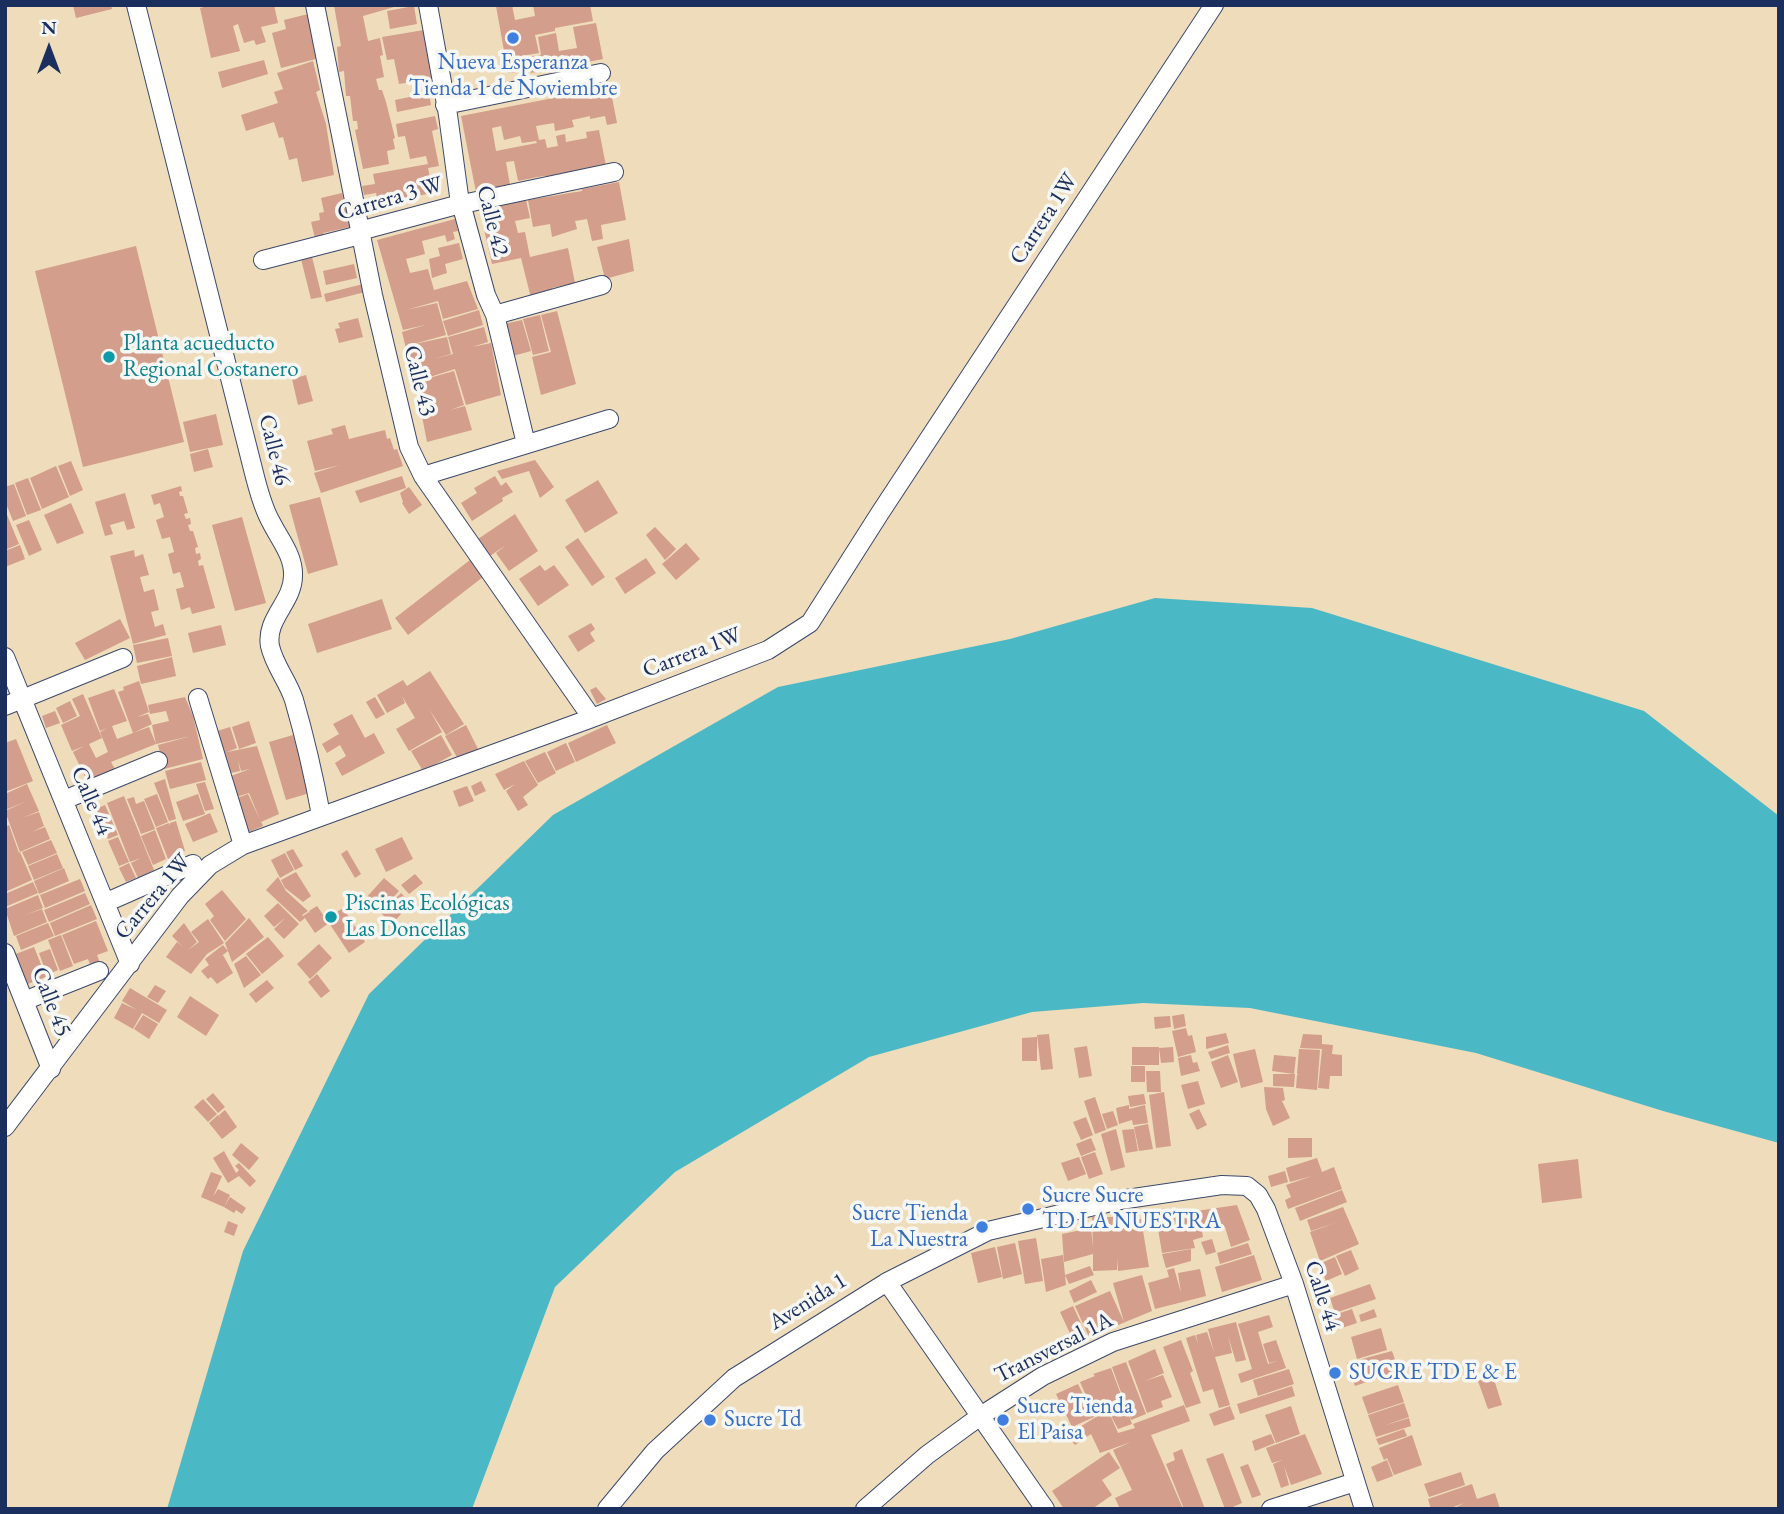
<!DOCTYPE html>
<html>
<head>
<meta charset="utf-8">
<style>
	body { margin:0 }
	#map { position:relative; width:1784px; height:1514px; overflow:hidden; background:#eedcba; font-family:"EB Garamond",serif }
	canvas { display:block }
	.frame { position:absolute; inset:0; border:7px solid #1b2f5e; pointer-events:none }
	.north { position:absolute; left:14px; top:14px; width:70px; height:70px; -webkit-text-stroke:5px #f6f6f2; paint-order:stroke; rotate:0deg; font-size:19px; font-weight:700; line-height:28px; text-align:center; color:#1b2f5e }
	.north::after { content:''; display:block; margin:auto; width:24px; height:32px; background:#1b2f5e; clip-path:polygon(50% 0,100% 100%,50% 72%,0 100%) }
</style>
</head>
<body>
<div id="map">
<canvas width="1784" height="1514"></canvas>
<div class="frame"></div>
<div class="north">N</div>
</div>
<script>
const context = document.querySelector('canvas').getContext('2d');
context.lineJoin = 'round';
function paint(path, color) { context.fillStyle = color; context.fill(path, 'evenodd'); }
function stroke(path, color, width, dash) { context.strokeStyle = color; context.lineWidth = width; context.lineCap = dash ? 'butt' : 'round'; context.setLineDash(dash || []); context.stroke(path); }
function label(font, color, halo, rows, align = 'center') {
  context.font = font + ' "EB Garamond",serif'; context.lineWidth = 7; context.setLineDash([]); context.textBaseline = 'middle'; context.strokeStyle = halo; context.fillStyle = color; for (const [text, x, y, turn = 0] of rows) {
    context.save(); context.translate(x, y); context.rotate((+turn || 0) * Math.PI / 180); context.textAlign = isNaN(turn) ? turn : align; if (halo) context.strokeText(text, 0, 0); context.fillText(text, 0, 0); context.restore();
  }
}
paint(new Path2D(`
	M1155 598 1312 608 1644 711 1779 816V1143L1663 1111 1476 1053 1250 1008 1143 1003 1032 1012 869 1057 675 1172 555 1287 472 1509H167L243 1251 369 994 553 815 778 687 1010 639Z`), '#4bb8c6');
paint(new Path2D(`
	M73 5H111L112 9 76 18Z
	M212 5H274L278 23 261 27 266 42 256 45 254 40 244 43 238 24 233 26 240 51 211 58 200 8Z
	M334 5H401L363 16 368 41 380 38 383 55 380 56 384 77 376 79 379 90H382L386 102 395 138 393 139 395 149 387 151 389 164 363 169 355 130 358 129 357 121H353L350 96H346L344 71 339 72 337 47 341 46Z
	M512 5 515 20 535 16 533 5H590L593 21 555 28V31L535 35 539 53 521 56 524 71 508 73 496 6Z
	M414 6 417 24 390 29 387 11Z
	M308 14 316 59 281 68 272 33 286 29 284 20Z
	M596 23 603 59 531 73 528 57 541 55 538 37 556 33 559 51 577 48 573 27Z
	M424 30 434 78 399 84 394 59 387 60 382 37Z
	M264 60 268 74 222 88 218 72Z
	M313 61 320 90 316 92 326 124 334 175 302 182 297 158 289 160 283 137 279 138 274 122 246 131 241 115 278 103 274 92 283 89 277 73Z
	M610 87 617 123 607 125 605 116 590 119V116L572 120 574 127 555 131 554 123 536 126 539 140 545 139 547 148 558 146 556 136 565 134 566 142 587 138 586 132 599 130 606 166 572 171V173L553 179V176H543L518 181 514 161 506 162 510 185 476 192 461 116ZM501 126 504 140 520 136 522 143 536 141 537 143 496 151 492 128Z
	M429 93 431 105 397 112 395 100Z
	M435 116 438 129 432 131 439 166 428 168 433 193 378 203 376 193 364 195 362 186 375 184 373 174 428 164 426 156 410 159 405 136 398 137 396 124Z
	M619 182 626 220 601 225 603 239 592 241 587 219 575 221 577 229 552 237 550 224 533 227 528 200 582 191V189Z
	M342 193 350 227 323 233 324 236 315 238 311 222 320 220 319 213 324 212 321 198Z
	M526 200 530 218 515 221 518 233 525 232 530 257 568 248 575 283 552 288V293L531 298 521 258 492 264 483 225 497 223 493 205Z
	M455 219 458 231 453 232 455 239 447 242 445 235 422 241 425 254 406 259 410 273 428 269 434 290 467 281 478 309 443 319 438 301 406 310 437 303 446 335 410 345 447 337 451 354 433 359 453 354 448 337 484 327 488 342 472 347 491 343 501 395 466 405 455 369 414 382 402 332 425 325 403 330 377 240Z
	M629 239 634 271 605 279 597 247Z
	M459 243 463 259 445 264 447 273 432 278 429 259 440 256 438 248Z
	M136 246 184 442 83 467 35 271Z
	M312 257 322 297 311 299 301 259Z
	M354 264 357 278 326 285 323 271Z
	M363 284 365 292 326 302 324 294Z
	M479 310 483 325 448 336 443 321Z
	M557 311 576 384 541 395 532 357 551 352 541 315Z
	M540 315 549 351 533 355 523 319Z
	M358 318 363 337 339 343 335 329 340 328 338 323Z
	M522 320 531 351 513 356 504 324Z
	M454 371 464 405 450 410 465 406 472 430 427 442 419 401 428 399 421 400 415 382Z
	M306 375 313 401 298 405 292 379Z
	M216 414 223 445 190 452 183 422Z
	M345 425 349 439 385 430 387 439 390 438 394 450 397 449 403 466 321 493 314 473 340 465 315 471 307 441 333 434 331 429Z
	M208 449 213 467 194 472 190 454Z
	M535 460 554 487 540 498 529 471 502 479 497 471Z
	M71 461 83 490 70 496 58 466Z
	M56 466 69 497 42 509 30 478Z
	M402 476 406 488 360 503 355 491Z
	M495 476 501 486 506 482 513 492 502 498 503 501 472 521 461 503 477 493 474 488Z
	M28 478 41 510 27 515 15 483Z
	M598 480 618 513 585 533 565 500Z
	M14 484 26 516 13 521 5 501V487Z
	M181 486 182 491 179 492 180 496H183L188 513 184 514 186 519 190 518 191 524 188 525 190 531H193L198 547 195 548 196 554 200 553 201 559 198 561 199 566 203 565 215 608 192 614 190 607 181 610 176 589 184 587 180 572 173 574 168 554 174 552 170 537 162 539 156 520 164 517 160 503 154 505 151 495Z
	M409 487 422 505 409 514 402 503 403 502 400 493Z
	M125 493 135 528 127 530 124 521 110 525 113 534 105 536 95 502Z
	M320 497 338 565 308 574 289 505Z
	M71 503 84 533 57 544 44 515Z
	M5 510 19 544 5 550Z
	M515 514 538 551 509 571 496 553 506 545 490 556 478 539Z
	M242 517 266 603 235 611 212 525Z
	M29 520 42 550 29 556 16 525Z
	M655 527 676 549 665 560 646 535Z
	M578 538 605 577 592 586 565 547Z
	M686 543 700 559 676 580 662 564Z
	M20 545 25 559 5 567V551Z
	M134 550 135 557 143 554 149 575 140 577 144 592 154 589 159 610 151 612 155 627 163 624 166 635 133 644 110 556Z
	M646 558 656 573 625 594 615 578Z
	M470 560 483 577 408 635 395 618Z
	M540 565 545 571 554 565 569 585 538 606 519 579Z
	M382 599 392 629 317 653 308 624Z
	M120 619 130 638 85 660 75 643Z
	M591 623 595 629 590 633 595 641 578 652 568 636Z
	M221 625 226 645 193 653 188 633Z
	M168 638 172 656 137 663 133 645Z
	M172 657 176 676 141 684 137 666Z
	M430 671 464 724 446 735 429 709 442 732 409 751 396 729 415 718 402 696 405 703 387 713 377 695 403 680 407 686Z
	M139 681 149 712 137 717 148 714 152 724 133 733 118 692 124 690 123 687Z
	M596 687 606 699 597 704 590 690Z
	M114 689 127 721 112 726 117 739 149 727 156 744 111 762 115 769 87 781 73 752 84 746 72 751 61 725 80 716 72 699 83 694 102 738 89 744 96 758 108 752 100 732 107 728 100 731 88 698Z
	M185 697 193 716 203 759 164 769 158 745 191 736 156 744 152 725 169 721 166 711 150 714 148 705Z
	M375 697 385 714 376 719 366 702Z
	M70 701 77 716 63 723 56 708Z
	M55 711 60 723 46 728 42 716Z
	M352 714 365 738 374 733 385 753 342 776 335 763 346 756 340 745 327 753 322 744 339 734 333 724Z
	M249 721 256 743 239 749 232 727Z
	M466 725 478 749 458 759 445 736Z
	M607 725 616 743 576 762 568 743Z
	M230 727 237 748 227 752 257 746 279 814 261 822 249 793 230 799 223 779 250 769 241 771 238 760 240 771 226 774 214 732Z
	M293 735 310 793 286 800 269 742Z
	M441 735 452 755 423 771 411 751Z
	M16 739 33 781 5 792V743Z
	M566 743 575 762 556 771 547 752Z
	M545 752 556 773 538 783 525 761Z
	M524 761 538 785 523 797 528 805 518 811 506 791 515 784 504 790 495 774Z
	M201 762 206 780 170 789 165 771Z
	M165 779 176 819 169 821 154 783Z
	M481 781 486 791 475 796 471 786Z
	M205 782 214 809 205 811 196 784Z
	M27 784 39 811 22 818 39 812 44 826 32 832 45 827 50 839 20 852 5 811 27 801 5 810V794Z
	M467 786 474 801 459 807 453 791Z
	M157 794 168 822 156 827 144 799Z
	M198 794 205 814 183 821 176 802Z
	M248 794 263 826 244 834 232 800Z
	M124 796 154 870 138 878 131 863 141 858 130 862 107 803Z
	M134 797 136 804 144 801 155 829 141 834 127 799Z
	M105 805 118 835 108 839 96 809Z
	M210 813 218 832 193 842 185 824Z
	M176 821 185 851 168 859 156 828 169 823 170 826V823Z
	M9 825 19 853 20 852 32 880 5 892V827Z
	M155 830 166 859 153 865 141 836Z
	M118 837 129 862 119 866 108 841Z
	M402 837 413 859 386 872 375 849Z
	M51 840 57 853 28 865 22 852Z
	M293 849 303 866 295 870 286 852Z
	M347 850 361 874 355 878 341 854Z
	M285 853 294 870 280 878 271 860Z
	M57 854 63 868 34 880 28 866Z
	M129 863 136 878 126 882 119 868Z
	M64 868 69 881 39 894 34 881Z
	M296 872 311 896 303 902 285 888 281 880Z
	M415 874 423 883 409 894 401 885Z
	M278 877 286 891 308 911 302 915 303 916 309 912 311 913 309 911 317 906 326 919 343 908 365 942 349 953 329 923 315 933 305 918 300 922 266 890Z
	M384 878 399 891 380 912 365 899Z
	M80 879 85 891 45 908 40 895Z
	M33 882 38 893 5 907V894Z
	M222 890 246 919 225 941 210 920 214 916 205 904Z
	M85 893 90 904 49 922 44 910Z
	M401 893 411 903 392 924 381 913Z
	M38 895 43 908 23 916 42 909 47 922 14 936 5 909Z
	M278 903 299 924 284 939 274 929 285 918 274 927 264 916Z
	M91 905 97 919 55 936 50 923Z
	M249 918 264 937 232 962 228 951 216 960 223 955 233 973 217 984 211 977 208 979 201 971 209 965 205 959 223 945 228 951 225 943Z
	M208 919 224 943 207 954 191 974 166 957 177 942 183 947 172 936 184 923 197 942 188 950 199 942 191 932Z
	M96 921 108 951 97 955 102 968 93 972 88 959 74 964 62 935Z
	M48 923 54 936 21 950 16 936Z
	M61 935 73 966 60 971 48 940Z
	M268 937 284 956 262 974 246 954Z
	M319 944 332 958 310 979 297 964Z
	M34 947 46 977 25 985 13 955Z
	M50 949 58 970 47 975 39 953Z
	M246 956 261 975 244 988 234 964Z
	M317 974 330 991 321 998 308 982Z
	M267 980 274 988 256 1003 249 994Z
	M155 985 166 991 158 1003 147 997Z
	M130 988 167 1010 159 1023 142 1013 133 1029 114 1018 122 1003 137 1010 122 1001Z
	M190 996 219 1015 206 1036 177 1017Z
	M1184 1014 1186 1026 1174 1029 1172 1016Z
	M143 1015 158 1024 149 1039 134 1029Z
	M1170 1016 1171 1027 1155 1029 1154 1017Z
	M1186 1028 1188 1036 1192 1035 1196 1052 1178 1057 1172 1031Z
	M1226 1033 1229 1043 1206 1049V1037Z
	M1049 1034 1053 1069 1041 1070 1037 1035Z
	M1303 1034 1322 1035V1044L1333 1045 1332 1054 1342 1055V1076H1330L1329 1089 1318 1088 1322 1049 1300 1048Z
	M1037 1037V1061H1022V1038Z
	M1228 1045 1230 1053 1211 1059 1208 1052Z
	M1087 1046 1092 1076 1079 1078 1074 1048Z
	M1132 1047H1159V1065H1132Z
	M1173 1047 1174 1062 1161 1063 1159 1048Z
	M1255 1049 1263 1082 1241 1088 1233 1054Z
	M1299 1049 1320 1050 1317 1090 1296 1088 1297 1075H1299L1297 1074Z
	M1191 1055 1193 1063 1197 1062 1200 1071 1181 1076 1178 1058Z
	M1228 1055 1238 1082 1221 1088 1211 1062Z
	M1274 1055 1296 1057 1294 1074 1272 1071Z
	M1131 1066H1145V1082H1131Z
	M1146 1071H1160L1161 1092H1147Z
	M1273 1074H1295L1294 1087 1273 1086Z
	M1198 1081 1205 1104 1188 1109 1181 1085Z
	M1264 1087 1283 1088 1285 1100 1282 1101 1290 1118 1273 1126 1266 1109Z
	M1164 1092 1171 1146 1156 1148 1149 1095Z
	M213 1093 225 1107 218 1113 206 1099Z
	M1144 1094 1146 1104 1130 1107 1128 1096Z
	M1095 1097 1106 1130 1095 1134 1084 1101Z
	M203 1099 217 1114 208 1122 194 1107Z
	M1129 1105V1109L1145 1105 1148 1123 1133 1125 1132 1120 1119 1124 1116 1108Z
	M1199 1109 1207 1125 1197 1130 1189 1114Z
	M225 1110 237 1127 222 1139 209 1123 218 1115 221 1118 219 1115Z
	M1113 1111 1118 1125 1107 1129 1102 1114Z
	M1086 1117 1093 1135 1081 1140 1073 1122Z
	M1148 1124 1153 1149 1139 1151 1134 1127Z
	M1116 1129 1125 1167 1111 1171 1101 1134Z
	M1134 1129 1138 1151 1126 1153 1122 1130Z
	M1091 1138 1096 1150 1081 1156 1076 1144Z
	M1288 1138H1312V1157L1288 1158Z
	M241 1143 259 1158 249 1170 232 1155Z
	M224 1151 236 1173 239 1170 235 1166 239 1163 256 1181 250 1187 239 1176 228 1183 213 1158Z
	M1095 1152 1103 1174 1089 1179 1081 1157Z
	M1079 1157 1086 1174 1068 1181 1061 1163Z
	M1317 1158 1322 1172 1334 1167 1342 1189 1288 1209 1285 1200 1291 1197 1286 1185 1312 1176 1290 1182 1286 1168Z
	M1578 1159 1582 1198 1542 1203 1538 1164Z
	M1285 1171 1288 1182 1271 1187 1268 1176Z
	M211 1172 222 1176 213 1197 218 1189 230 1195 224 1207 201 1197Z
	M1342 1190 1347 1202 1300 1221 1295 1208Z
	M230 1197 246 1208 242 1214 236 1210 234 1213 224 1207Z
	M1237 1205 1250 1240 1231 1247 1225 1227 1202 1231 1203 1237 1193 1240 1195 1248 1162 1253 1156 1217Z
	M1343 1207 1359 1244 1320 1261 1310 1232 1338 1222 1311 1231 1307 1220Z
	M1092 1217H1115L1116 1223 1141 1219 1149 1267 1118 1271 1117 1258V1270L1093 1271V1254L1064 1262 1062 1234 1091 1228 1093 1248Z
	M228 1221 238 1225 234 1236 224 1232Z
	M1036 1238 1043 1281 1025 1284 1018 1241Z
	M1212 1239 1216 1252 1206 1255 1201 1242Z
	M1015 1243 1022 1274 1003 1279 997 1247Z
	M1248 1243 1252 1254 1220 1264 1217 1253Z
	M995 1247 1002 1277 978 1283 971 1253Z
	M1191 1249V1261L1166 1268 1162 1254Z
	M1351 1250 1359 1269 1345 1276 1336 1256Z
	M1063 1255 1066 1285 1046 1292 1041 1259Z
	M1254 1255 1262 1280 1222 1292 1215 1267Z
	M1335 1257 1342 1274 1326 1281 1319 1264Z
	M1090 1266 1094 1275 1069 1284 1065 1275Z
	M1174 1268 1181 1293 1178 1273 1200 1269 1206 1296 1155 1309 1148 1283 1169 1277 1167 1270Z
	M1142 1275 1152 1311 1089 1337 1075 1306 1110 1291 1124 1322 1113 1283Z
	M1091 1280 1097 1292 1074 1303 1069 1291Z
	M1370 1284 1376 1299 1335 1313 1330 1298Z
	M1073 1306 1086 1334 1073 1340 1060 1312Z
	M1352 1309 1357 1323 1336 1330 1331 1316Z
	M1374 1309 1377 1317 1361 1322 1359 1315Z
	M1269 1315 1273 1327 1258 1332 1268 1364 1277 1361 1269 1363 1263 1344 1276 1340 1286 1368 1241 1383 1238 1374 1252 1369 1238 1324Z
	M1236 1322 1246 1360 1236 1362 1228 1336 1232 1353 1215 1357 1230 1405 1219 1408 1213 1389 1203 1392 1186 1338 1195 1335 1198 1344 1196 1335 1207 1332 1214 1352 1208 1329Z
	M1381 1328 1387 1350 1357 1359 1351 1337Z
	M1181 1340 1193 1371 1190 1373 1201 1403 1186 1408 1163 1347Z
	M1155 1349 1164 1373 1145 1381 1163 1375 1172 1397 1161 1401 1163 1407 1147 1413 1128 1361Z
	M1392 1351 1399 1371 1355 1386 1347 1363Z
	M1126 1362 1146 1414 1131 1420 1112 1367Z
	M1111 1368 1132 1424 1118 1429 1108 1410 1118 1433 1135 1428 1133 1424 1184 1405 1190 1421 1151 1435 1183 1509H1120L1115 1498 1132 1490 1113 1450 1131 1442 1100 1453 1091 1434 1075 1445 1067 1435 1099 1415 1095 1416 1080 1382 1095 1376 1093 1374Z
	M1289 1369 1294 1384 1258 1396 1253 1380Z
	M1493 1376 1502 1405 1488 1409 1478 1381Z
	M1078 1384 1094 1417 1072 1427 1056 1394Z
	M1398 1385 1404 1402 1368 1414 1362 1397Z
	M1292 1386 1295 1396 1240 1414 1237 1404Z
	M1404 1403 1409 1417 1383 1426 1409 1418 1411 1426 1376 1437 1368 1415Z
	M1230 1406 1235 1419 1214 1426 1209 1414Z
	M1291 1406 1300 1434 1276 1443 1265 1415Z
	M1404 1429 1407 1436 1379 1445 1376 1439Z
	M1271 1434 1275 1443 1255 1451 1252 1441Z
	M1305 1434 1322 1474 1291 1485 1284 1466 1289 1485 1281 1488 1273 1464 1282 1460 1272 1463 1266 1448Z
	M1412 1435 1422 1465 1394 1475 1387 1458 1384 1460 1379 1448Z
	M1182 1449 1205 1509H1184L1166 1464 1175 1460 1173 1453Z
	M1109 1452 1120 1468 1102 1480 1112 1495 1092 1509H1064L1052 1491Z
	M1223 1453 1242 1503 1228 1509H1225L1206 1459Z
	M1387 1460 1393 1476 1377 1482 1371 1467Z
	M1248 1464 1261 1495 1252 1498 1240 1467Z
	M1461 1472 1465 1485 1429 1497 1424 1484Z
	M1472 1484 1477 1499 1495 1493 1500 1509H1453L1464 1503 1448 1509H1431L1428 1499Z`), '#d39e8b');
const minor = new Path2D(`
	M136 5 255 477C259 492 263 508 271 522 280 540 294 556 293 576 293 602 265 619 270 646 274 665 288 681 294 700 305 738 314 777 321 815
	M315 5 373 295 409 447 423 476 592 718
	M428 5 448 115 459 196 486 295 495 315 526 444
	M445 105 601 73
	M263 260 356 236 367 229 453 206 614 172
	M495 315 602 285
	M423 476 609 419
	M5 657 130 964
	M198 698 243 845
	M5 706 123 658
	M64 800 158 761
	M107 902 193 864
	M5 953 51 1069
	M24 1001 99 971
	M5 1127 180 896 210 865 243 845 592 718 768 650 810 623 880 513 1214 5
	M887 1282 1045 1509
	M607 1509 655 1451 734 1378 887 1282 988 1231 1120 1200 1222 1185 1247 1186 1258 1195 1266 1209 1294 1284 1364 1509
	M865 1509 927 1455 979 1417 1043 1376 1113 1342 1294 1284
	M1271 1509 1355 1482`);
stroke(minor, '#3b496c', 20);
stroke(minor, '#fff', 18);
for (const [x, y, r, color] of [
	[513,38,7,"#3f7fe0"],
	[109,357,7,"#0f9aa8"],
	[331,917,7,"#0f9aa8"],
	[1028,1209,7,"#3f7fe0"],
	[982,1227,7,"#3f7fe0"],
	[1335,1373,7,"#3f7fe0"],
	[710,1420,7,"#3f7fe0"],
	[1003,1420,7,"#3f7fe0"]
]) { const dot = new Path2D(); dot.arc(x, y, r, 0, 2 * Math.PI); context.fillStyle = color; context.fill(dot); stroke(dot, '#f6f6f2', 2.5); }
label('23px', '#366cbe', '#f6f6f2', [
	["Nueva Esperanza",513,63,"center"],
	["Tienda 1 de Noviembre",513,89,"center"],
	["Sucre Sucre",1042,1196],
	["TD LA NUESTRA",1042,1222],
	["Sucre Tienda",968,1214,"right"],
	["La Nuestra",968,1240,"right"],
	["SUCRE TD E & E",1349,1373],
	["Sucre Tienda",1017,1407],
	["El Paisa",1017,1433],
	["Sucre Td",724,1420]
], 'left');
label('23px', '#1b2f5e', '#f6f6f2', [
	["Carrera 3 W",390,199,-16],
	["Carrera 1W",1044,219,-57],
	["Calle 42",492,221,76],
	["Calle 43",419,381,76],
	["Calle 46",274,450,76],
	["Carrera 1W",692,653,-21],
	["Calle 44",91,801,67],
	["Carrera 1W",153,897,-50],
	["Calle 45",51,1002,69],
	["Calle 44",1322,1296,72],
	["Avenida 1",808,1302,-32],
	["Transversal 1A",1054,1348,-27]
]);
label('23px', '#0d838f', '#f6f6f2', [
	["Planta acueducto",123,344],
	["Regional Costanero",123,370],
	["Piscinas Ecológicas",345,904],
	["Las Doncellas",345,930]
], 'left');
</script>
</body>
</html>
